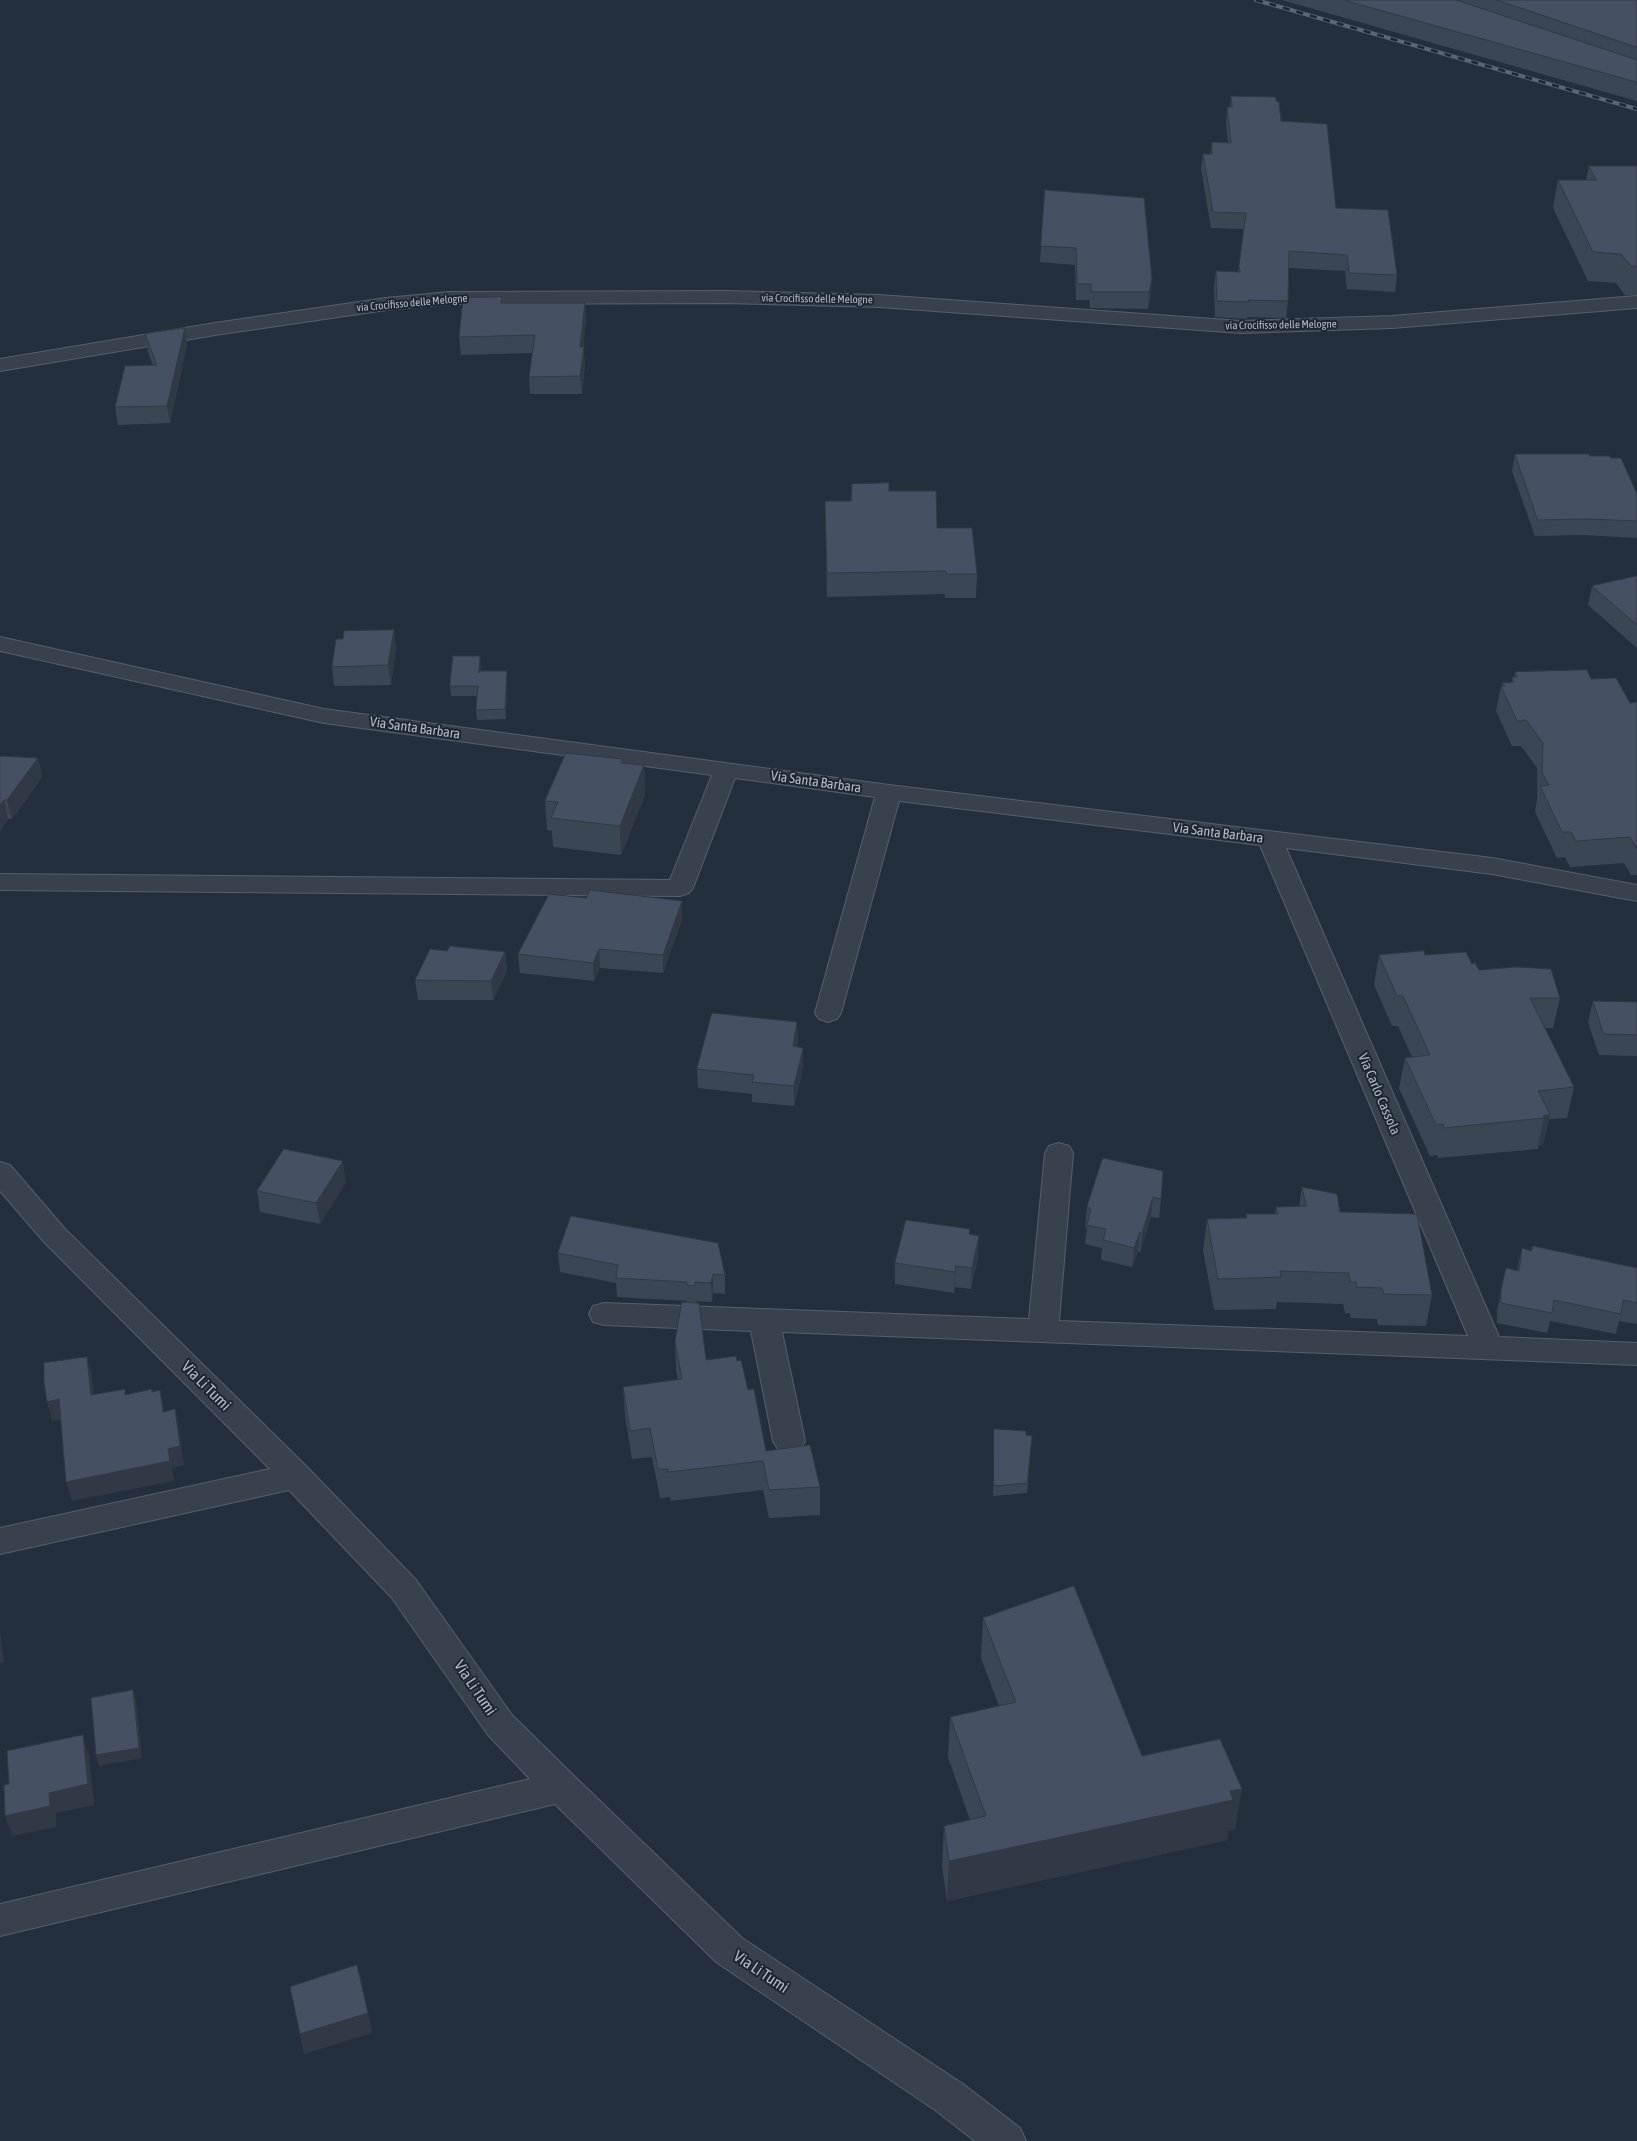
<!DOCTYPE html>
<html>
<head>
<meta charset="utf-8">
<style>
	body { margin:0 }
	canvas { display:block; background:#242f3e }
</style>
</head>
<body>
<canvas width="1637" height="2141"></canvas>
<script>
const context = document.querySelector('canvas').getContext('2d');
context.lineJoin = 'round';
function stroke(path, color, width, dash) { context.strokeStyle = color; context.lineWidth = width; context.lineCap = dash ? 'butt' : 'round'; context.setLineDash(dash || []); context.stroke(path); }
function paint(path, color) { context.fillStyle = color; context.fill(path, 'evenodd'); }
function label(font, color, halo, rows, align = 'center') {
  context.font = font + ' "Asap Condensed",sans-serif'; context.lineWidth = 4; context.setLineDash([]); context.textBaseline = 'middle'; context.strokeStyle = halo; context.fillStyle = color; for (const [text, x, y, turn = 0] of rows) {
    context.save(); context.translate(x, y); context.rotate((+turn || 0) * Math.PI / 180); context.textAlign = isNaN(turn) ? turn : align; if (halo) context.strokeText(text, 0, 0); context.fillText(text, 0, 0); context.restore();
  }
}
const street = new Path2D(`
	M726 291 879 295 1241 321 1392 316 1637 296V308L1392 328 1241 333 879 307 726 303 449 304 386 310 215 335 0 371V359L215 323 386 298 449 292Z
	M0 637 324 709 889 785 1492 858 1637 885V901L1492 874 1286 848 1499 1337 1637 1343V1365L782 1332 805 1441 800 1449 789 1453 778 1449 773 1441 751 1331 604 1325 593 1322 589 1314 593 1306 604 1303 1029 1319 1045 1153 1049 1146 1059 1143 1069 1146 1073 1153 1059 1321 1468 1336 1260 845 899 801 841 1013 837 1019 828 1022 819 1019 815 1013 875 797 735 778 693 888 689 893 680 896 0 890V874L670 880 712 775 324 723 0 651Z
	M0 1162 10 1165 65 1229 307 1467 416 1580 512 1715 574 1776 742 1938 963 2084 1020 2128 1026 2141H975L935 2110 716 1962 555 1804 0 1936V1904L530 1779 488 1735 392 1598 289 1490 0 1554V1528L270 1469 45 1243 0 1191Z`);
stroke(street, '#565f6c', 2);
paint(street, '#38414e');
const rail = new Path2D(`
	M1256 0 1637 109`);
stroke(rail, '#5a6575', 4);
stroke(rail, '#1d2633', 2.5, [7]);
paint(new Path2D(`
	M1282 0H1637V101Z
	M1231 96 1276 101 1281 121 1336 208 1397 275 1395 292 1347 289 1345 271 1289 268 1288 301 1286 318 1247 317V319L1215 317 1214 287 1216 271 1238 272 1244 229 1211 228 1201 169 1203 154H1210L1212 142 1228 143 1226 123 1227 107H1230Z
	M1589 166H1637V295H1625L1616 283 1588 281 1553 208 1558 180H1586Z
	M1045 190 1144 198 1151 295 1148 309 1090 308 1089 300H1076L1075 265 1040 262Z
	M502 297 503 303H585L586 320 583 347 585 365 582 394H530L529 377 532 353 461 355 459 337Z
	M145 334 187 345 170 423 118 425 115 407 153 365 148 352Z
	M1515 454 1590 456 1610 458 1637 494V538L1584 535 1535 536 1512 471Z
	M889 491 937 528 977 574 976 598H945V594L827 597 825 501H851Z
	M1637 576V648L1588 605 1592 586Z
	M394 630 396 649 391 685 334 686 332 667Z
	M481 665 480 671 507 680 506 719 477 720 476 710 477 696H451L450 686Z
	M1515 672 1591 679 1630 703 1637 702V875H1631L1624 863 1570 867 1565 857 1557 858 1535 812 1537 800V768L1521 746H1512L1496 711 1501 686H1502V683L1512 682V677H1514Z
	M0 756 38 758 42 777 12 819H8L0 831Z
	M623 759V763L644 765 645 795 621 855 553 847 552 831 547 830 545 801Z
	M586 898 682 901V920L663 973 600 968 594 981 520 973 518 954Z
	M447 951 505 952 507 971 493 1000H418L415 980Z
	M1379 955H1425L1472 964 1479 970 1560 998 1553 1028H1545L1574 1087 1567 1118 1549 1119 1543 1145 1538 1146V1149L1438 1158 1437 1155 1430 1156 1399 1088 1405 1058 1412 1057 1398 1026H1392L1374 985Z
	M1593 1001 1637 1002V1056L1599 1055 1588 1022Z
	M797 1022 798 1041 796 1047 803 1067 794 1106 752 1102V1094L698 1088 697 1069Z
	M1103 1158 1161 1199 1159 1218 1151 1217 1140 1252 1138 1251 1132 1267 1101 1260 1102 1248 1085 1244 1087 1227H1085L1087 1207Z
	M346 1182 320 1224 260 1212 257 1191Z
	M1302 1187 1340 1212 1432 1295 1426 1326 1378 1325 1377 1319 1351 1318 1350 1313H1345L1343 1304 1277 1302 1276 1309 1214 1310 1203 1250 1207 1219 1246 1218V1214H1275L1276 1207H1299Z
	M970 1229V1234L978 1257 971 1289 955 1287 954 1293 895 1284V1263Z
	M1522 1248 1531 1251 1637 1268V1324L1619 1321 1616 1334 1550 1321 1547 1333 1497 1323V1311L1506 1268 1517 1271Z
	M558 1253 725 1275V1294L713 1293 712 1302 696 1301 706 1360 737 1361 748 1390 766 1451 820 1487V1515L769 1518 763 1490 670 1501V1497L660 1498 652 1457 632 1459 625 1416 623 1387 678 1380 676 1370 675 1342 687 1301 617 1297 616 1283 560 1272Z
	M994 1429 1032 1436 1027 1493 993 1496Z
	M983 1618 1142 1756 1235 1829 1228 1831 1227 1840 947 1901 942 1866 944 1826 970 1820 948 1757 950 1717 999 1706 981 1658Z`), '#3b4654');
paint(new Path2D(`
	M1152 279 1151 295 1148 309 1149 292Z
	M585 303 586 320 581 365 580 347Z
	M185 328 187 345 170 423 167 406Z
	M584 347 585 365 582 394 580 376Z
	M394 630 396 649 391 685 388 665Z
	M480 656 481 665 480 683 479 673Z
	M507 671V680L506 719 505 709Z
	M38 758 42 777 12 819 7 800Z
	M644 765 645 795 621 855 620 826Z
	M4 800 8 819 0 831V805Z
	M682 901V920L663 973V955Z
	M599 949 600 968 594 981 593 963Z
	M505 952 507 971 493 1000 491 981Z
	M797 1022 798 1041 793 1066V1046Z
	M803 1048V1067L794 1106V1086Z
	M1550 1114 1543 1145 1538 1146 1544 1118 1543 1116Z
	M343 1161 346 1182 320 1224 316 1203Z
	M1153 1197 1151 1217 1140 1252 1142 1233Z
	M1140 1232 1138 1251 1132 1267 1134 1248Z
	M979 1236 978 1257 971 1289 972 1268Z
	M956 1266 955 1287 954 1293 955 1272Z
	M713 1274V1293L712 1302 711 1283Z
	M87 1357 92 1376 96 1415 91 1395Z
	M160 1390 164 1409 167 1431 163 1412Z
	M59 1399 64 1419 52 1421 47 1402Z
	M175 1409 179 1429 184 1465 172 1468 174 1481 72 1501 66 1482 168 1449Z
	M0 1631 4 1662 0 1663Z
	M133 1690 136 1700 142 1758 99 1766 96 1755Z
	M83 1735 89 1756 94 1805 56 1813V1827L12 1836 5 1816 49 1793Z
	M1242 1789 1235 1829 1228 1831 1227 1840 947 1901 949 1861 1230 1791Z
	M368 2013 372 2033 304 2054 300 2034Z`), '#303945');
const building = new Path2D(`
	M1344 0H1456L1637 60V82Z
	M1497 0H1637V47Z
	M1231 96 1276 97V101L1279 102 1281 121 1327 124 1336 208 1388 210 1397 275 1349 273 1347 255 1289 251 1288 301 1248 300 1249 302 1217 301 1216 271 1240 272 1239 265 1246 213 1213 212 1203 154H1212V142L1231 143 1227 107H1232Z
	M1589 166H1637V266H1631L1621 254 1593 252 1558 180H1596Z
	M1045 190 1144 198 1152 279 1149 292H1091V284H1077L1076 248 1041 246Z
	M502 297 501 303H585L580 347H584L580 376 529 377 535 335 459 337 463 298Z
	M185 328 167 406 115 407 125 366 157 365 145 334Z
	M1515 454H1589L1590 456H1610V458H1621L1637 494V521L1587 519 1538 520Z
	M889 483V491H936L937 528H972L977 574H946V571L827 573 825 501H851L852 484Z
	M1636 576H1637V625L1592 586Z
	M394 630 388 665 332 667 336 639H343L344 631Z
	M453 656H480L479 673V671H507L505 709 476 710 478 686H450Z
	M1587 670 1591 679 1616 678 1630 703 1637 702V849L1630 837 1576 841 1571 832H1562L1540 786 1549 785 1542 773 1543 743 1526 720 1517 721 1501 686H1505L1502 683 1514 682 1512 677H1517L1515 672Z
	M566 753 623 759 621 763 644 765 620 826 551 818 558 802 545 801Z
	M0 756 38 758 7 800H4L0 805Z
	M590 890 682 901 663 955 599 949 593 963 518 954 549 894 586 898Z
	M450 946 505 952 491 981 415 980 430 949 447 951Z
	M1424 951 1425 955 1466 952 1472 964 1475 963 1479 970 1516 967 1551 969 1560 998H1530L1574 1087 1538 1091 1550 1114 1543 1116 1544 1118 1444 1128 1443 1124 1436 1125 1405 1058 1430 1055 1403 996H1397L1379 955Z
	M1593 1001 1637 1002V1035L1604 1034Z
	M712 1013 797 1022 793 1046 803 1048 794 1086 752 1082 754 1075 697 1069Z
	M284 1149 343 1161 316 1203 257 1191Z
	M1103 1158 1163 1171 1161 1199 1153 1197 1142 1233 1140 1232 1134 1248 1103 1240 1106 1229 1087 1225 1091 1209 1087 1207Z
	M1302 1187 1337 1194 1340 1212 1417 1214 1432 1295 1384 1294 1382 1288 1356 1287V1282H1350L1349 1273 1280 1271 1281 1277 1218 1279 1207 1219 1247 1218 1246 1214H1278L1276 1207 1306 1206Z
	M571 1216 718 1243 725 1275 713 1274 711 1283 695 1282V1286L687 1285V1282L616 1278 618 1265 558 1253Z
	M906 1220 970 1229 969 1234 979 1236 972 1268 956 1266 955 1272 895 1263Z
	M1533 1246 1637 1268V1303L1623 1300 1621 1314 1554 1300 1552 1313 1501 1303V1290L1506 1268 1519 1271 1522 1248 1531 1251Z
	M682 1302 699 1303 706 1360 736 1356 737 1361 741 1360 748 1390 754 1389 766 1451 810 1445 820 1487 769 1490 763 1461 668 1472V1469H658L650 1428 630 1431 623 1387 682 1379 675 1342Z
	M87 1357 91 1395 125 1389V1395L152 1389V1392L160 1390 163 1412 175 1409 180 1446 168 1449 170 1461 66 1482 59 1399 47 1402 44 1382V1363Z
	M994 1429 1026 1431V1435L1032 1436 1027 1483 994 1486Z
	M1074 1586 1142 1756 1220 1739 1242 1789 1230 1791 1233 1800 949 1861 944 1826 986 1816 950 1717 1016 1702 983 1618Z
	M133 1690 139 1748 96 1755 91 1698Z
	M83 1735 88 1784 49 1793 50 1806 5 1816 4 1785 9 1784 7 1751Z
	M357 1965 368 2013 300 2034 290 1987Z`);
paint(building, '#455162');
stroke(building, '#303945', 1);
label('11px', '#b4bcc9', '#1d2633', [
	["via Crocifisso delle Melogne",817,299,1],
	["via Crocifisso delle Melogne",412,303,-5],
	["via Crocifisso delle Melogne",1281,325,-1]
]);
label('14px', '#b4bcc9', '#1d2633', [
	["Via Santa Barbara",415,728,8],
	["Via Santa Barbara",816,782,8],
	["Via Santa Barbara",1218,833,7],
	["Via Carlo Cassola",1379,1094,67]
]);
label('16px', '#b4bcc9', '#1d2633', [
	["Via Li Tumi",206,1386,45],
	["Via Li Tumi",475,1688,56],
	["Via Li Tumi",761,1972,34]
]);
</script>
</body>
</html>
